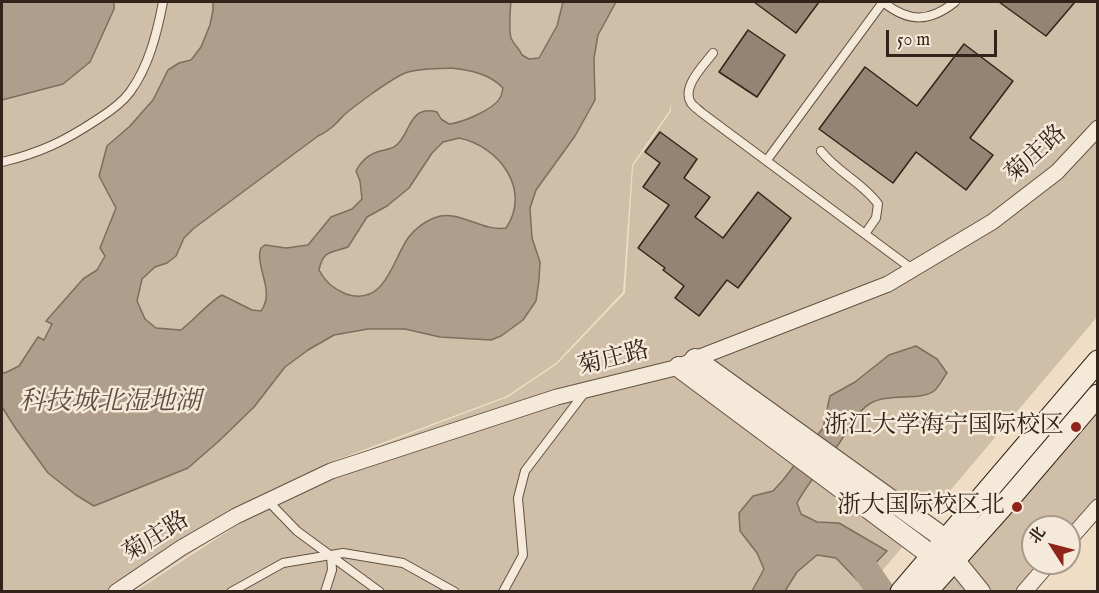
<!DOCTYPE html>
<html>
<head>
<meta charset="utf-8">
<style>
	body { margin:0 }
	#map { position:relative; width:1099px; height:593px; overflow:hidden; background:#efdec5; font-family:"IM FELL English","Noto Serif SC",serif }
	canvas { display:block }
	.frame { position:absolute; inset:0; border:3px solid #34231a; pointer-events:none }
	.north { position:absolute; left:1021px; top:515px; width:60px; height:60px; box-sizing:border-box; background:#f5ead9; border:2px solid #a89a8d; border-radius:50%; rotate:306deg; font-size:16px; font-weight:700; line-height:24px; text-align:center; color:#34231a }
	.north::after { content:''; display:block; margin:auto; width:21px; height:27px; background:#8f2418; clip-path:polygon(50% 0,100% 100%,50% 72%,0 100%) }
	.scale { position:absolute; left:886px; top:30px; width:111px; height:27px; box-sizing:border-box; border:3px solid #34231a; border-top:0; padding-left:8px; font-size:18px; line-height:21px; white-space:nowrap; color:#34231a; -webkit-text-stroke:4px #f5ead9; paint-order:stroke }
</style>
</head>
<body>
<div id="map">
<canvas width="1099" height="593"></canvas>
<div class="frame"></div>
<div class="north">北</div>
<div class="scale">50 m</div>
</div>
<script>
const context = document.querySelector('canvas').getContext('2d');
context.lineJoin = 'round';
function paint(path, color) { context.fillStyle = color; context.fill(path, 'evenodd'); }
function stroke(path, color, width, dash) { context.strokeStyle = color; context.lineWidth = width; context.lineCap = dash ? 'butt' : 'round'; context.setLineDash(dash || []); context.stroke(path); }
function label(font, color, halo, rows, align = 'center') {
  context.font = font + ' "IM FELL English","Noto Serif SC",serif'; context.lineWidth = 5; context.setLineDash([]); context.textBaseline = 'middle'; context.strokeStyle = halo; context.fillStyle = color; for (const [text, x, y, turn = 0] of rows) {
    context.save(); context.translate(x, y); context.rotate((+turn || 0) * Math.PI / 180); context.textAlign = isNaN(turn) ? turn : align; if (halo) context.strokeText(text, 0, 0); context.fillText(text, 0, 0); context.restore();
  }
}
paint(new Path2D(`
	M114 2H1097V317L865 591H136L333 463 508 397 557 364 625 293 633 166 671 111 670 102V110L632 165 623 292 556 363 507 396 331 462 133 591H2V100L63 84 90 62 114 9Z
	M1097 390V507L1069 540V527H1033V563H1049L1024 591 927 592Z`), '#cfbea8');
const water = new Path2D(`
	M2 2H114V9L90 62 63 84 2 100Z
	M213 2H511C510 10 509 31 511 38 514 45 519 48 522 55L529 59 539 58 557 26 563 2H616L598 35 594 58 595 100 575 136 536 190 530 208 532 238 540 262 539 280 536 301 523 320 501 336 491 340 440 337 405 329H368L334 335 308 350 285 367 254 407 219 441 188 468 94 506 76 495 48 473 16 429 2 407V372L5 373 19 366 38 337 44 340 52 324 46 321 83 279 97 270 105 256 100 248 116 208 99 176 107 146 130 126 153 100 168 70 179 63 191 60 201 47 210 25 213 10ZM451 68C470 70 490 74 503 88 502 92 502 95 500 98 494 109 462 123 449 124L441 119 437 112C407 104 411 137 394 147 393 148 387 149 385 150 372 152 362 159 356 171L360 181 362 199 352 209 331 217 308 245 286 248 265 245 261 248C254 266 276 291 261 311L252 310 222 295C209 302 194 320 181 330L156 328 145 319 137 301 142 279 155 267 167 263 176 256 184 238 193 229 318 136C329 131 335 125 343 116 354 106 391 79 405 73 419 68 436 69 451 68ZM459 138C499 146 532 190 506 228 481 232 459 208 434 218 424 222 414 230 408 238 392 261 385 307 346 294 333 289 325 282 319 270 323 250 331 253 348 247L367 217 387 206 409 188 432 153 443 142Z
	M916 346 937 359 947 373C943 378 939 387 934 391 921 401 889 393 871 403 857 411 850 427 842 439 828 461 809 480 797 503L801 514 817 522 839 523 887 551 858 581 836 558 817 555 797 572 785 591H752L764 569 757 553 740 531 739 513 753 496 773 491 783 480 823 428 830 396 855 382 889 355Z`);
paint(water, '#af9e8b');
stroke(water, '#7e6d5e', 1.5);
stroke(new Path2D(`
	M842 545 855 554 881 592`), '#af9e8b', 27);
const building = new Path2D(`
	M754 2H819L796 33Z
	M999 2H1075L1046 36Z
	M748 30 785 55 757 97 719 72Z
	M964 44 1013 81 970 138 993 155 966 190 916 152 893 183 819 129 865 67 917 106Z
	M660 132 697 159 684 178 710 197 695 217 723 238 758 192 791 218 738 288 727 280 699 316 675 298 684 286 663 270 665 268 638 248 669 205 643 187 660 163 645 152Z`);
paint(building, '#958473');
stroke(building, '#34231a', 1.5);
const service = new Path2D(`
	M883 2C909 23 930 22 955 2
	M713 53C704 65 681 87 691 103 694 107 699 110 702 113L912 269
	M821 151C837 172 863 183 878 204L876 218 865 234
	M767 160 883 2
	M2 162C40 153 65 141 98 119 109 112 122 103 130 92 149 66 157 33 163 2
	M268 501 297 531 380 592
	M231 592 283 563 343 553 403 563 455 592
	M325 592 332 570 331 555
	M503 592 523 555 518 498 525 471 585 392`);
const minor = new Path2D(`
	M1069 540 1098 507
	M116 592 181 548 236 516 331 471 557 397 679 367 695 359 888 284 992 222 1057 172 1098 128
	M1024 592 1049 563`);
const tertiary = new Path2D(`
	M695 359 945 539 954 560 980 592
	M679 367 931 555 948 559`);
const secondary = new Path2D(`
	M901 592 1098 361
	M926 592 1010 498 1098 395`);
stroke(service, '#635245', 10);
stroke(minor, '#635245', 17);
stroke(tertiary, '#635245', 22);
stroke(secondary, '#34231a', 23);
stroke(service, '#f5ead9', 8);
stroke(minor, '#f5ead9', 15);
stroke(tertiary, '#f5ead9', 20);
stroke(secondary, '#f5ead9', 21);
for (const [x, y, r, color] of [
	[1076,427,6,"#8f2418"],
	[1017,507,6,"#8f2418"]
]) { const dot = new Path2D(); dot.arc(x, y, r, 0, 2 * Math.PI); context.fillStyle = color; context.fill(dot); stroke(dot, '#f5ead9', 2); }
label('24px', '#34231a', '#f5ead9', [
	["菊庄路",1037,155,-42],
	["菊庄路",614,360,-14],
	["菊庄路",157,538,-32]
]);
label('24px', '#34231a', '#f5ead9', [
	["浙江大学海宁国际校区",1064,427],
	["浙大国际校区北",1005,507]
], 'right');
label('italic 26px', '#5f4e42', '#f5ead9', [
	["科技城北湿地湖",110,404]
]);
</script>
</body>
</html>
